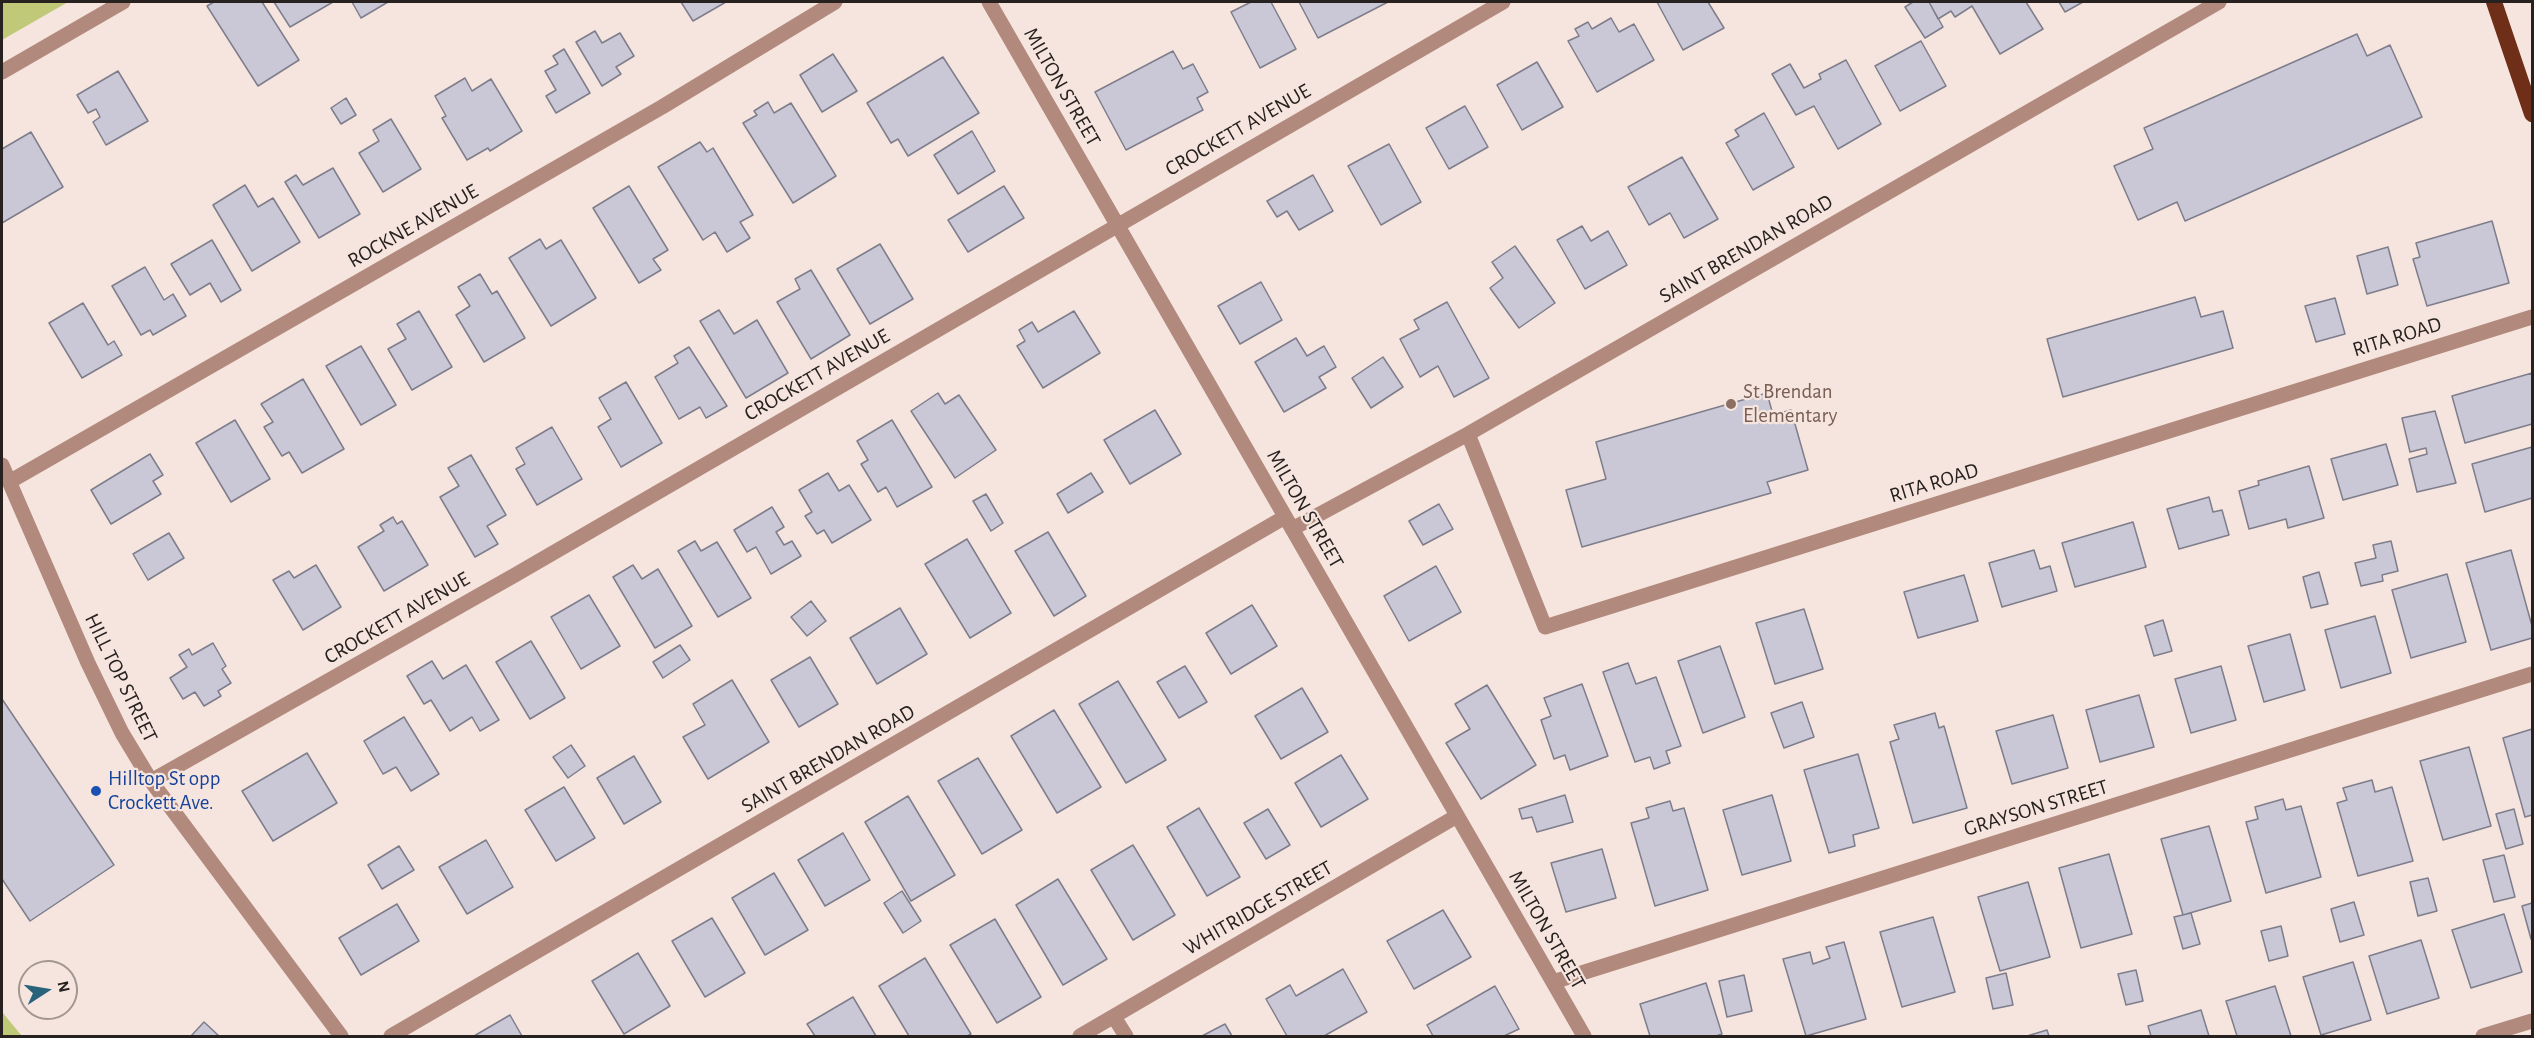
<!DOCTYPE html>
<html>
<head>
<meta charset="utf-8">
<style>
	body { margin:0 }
	#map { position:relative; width:2534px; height:1038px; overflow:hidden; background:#f6e5de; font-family:"Alegreya Sans",sans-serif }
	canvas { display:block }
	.frame { position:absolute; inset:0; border:3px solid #27211f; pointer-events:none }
	.north { position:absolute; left:18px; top:960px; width:60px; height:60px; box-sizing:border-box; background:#f6e5de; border:2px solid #a39792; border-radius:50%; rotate:78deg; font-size:16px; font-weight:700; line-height:24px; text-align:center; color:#27211f }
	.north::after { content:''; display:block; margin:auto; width:21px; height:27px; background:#28637b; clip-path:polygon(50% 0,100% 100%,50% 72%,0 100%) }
</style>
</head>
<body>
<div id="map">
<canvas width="2534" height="1038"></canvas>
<div class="frame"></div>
<div class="north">N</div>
</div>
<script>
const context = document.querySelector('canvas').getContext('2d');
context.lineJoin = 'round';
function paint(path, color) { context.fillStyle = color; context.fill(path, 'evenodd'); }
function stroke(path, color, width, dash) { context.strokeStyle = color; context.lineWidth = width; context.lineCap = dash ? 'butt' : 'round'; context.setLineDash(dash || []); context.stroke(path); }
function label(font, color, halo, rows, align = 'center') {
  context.font = font + ' "Alegreya Sans",sans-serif'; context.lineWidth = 4.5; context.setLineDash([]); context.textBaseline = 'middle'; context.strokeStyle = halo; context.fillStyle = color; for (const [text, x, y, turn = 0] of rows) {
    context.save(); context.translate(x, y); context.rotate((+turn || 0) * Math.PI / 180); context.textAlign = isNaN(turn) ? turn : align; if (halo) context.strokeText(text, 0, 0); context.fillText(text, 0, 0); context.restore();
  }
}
paint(new Path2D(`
	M2 2H68L2 40Z
	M2 1012 22 1036H2Z`), '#bfc978');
const building = new Path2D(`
	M214 2H262L299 60 258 86 207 6Z
	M274 2H333L290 27Z
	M352 2H388L361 18Z
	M681 2H726L693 21Z
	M1251 2H1271L1296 49 1260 68 1231 12Z
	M1299 2H1388L1318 38Z
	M1657 2H1708L1724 28 1683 50Z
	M1913 2H1929L1943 27 1925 38 1905 7Z
	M1929 2H2026L2043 29 2000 54 1972 6 1955 17 1951 11 1938 19Z
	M2059 2H2083L2065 12Z
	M1611 18 1619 32 1634 24 1654 60 1597 92 1568 41 1579 36 1575 29 1588 22 1592 29Z
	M595 31 602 43 620 33 634 56 616 67 621 74 602 86 576 42Z
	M2357 34 2367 56 2390 45 2422 117 2185 221 2177 202 2138 220 2114 166 2153 149 2144 128Z
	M1921 41 1946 86 1900 111 1875 66Z
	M564 49 590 93 556 113 546 96 556 90 545 71 558 64 553 56Z
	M1173 51 1183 69 1193 64 1208 92 1197 98 1203 110 1126 150 1095 92Z
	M833 54 857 91 822 112 800 75Z
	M943 57 979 113 908 156 898 139 891 143 867 103Z
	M1846 60 1881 124 1838 149 1814 106 1796 115 1772 74 1790 64 1804 88 1821 79 1819 74Z
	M1537 62 1563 107 1522 130 1497 85Z
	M118 71 148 121 106 145 93 122 100 117 96 109 88 113 77 95Z
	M465 78 472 91 491 79 522 131 490 151 488 148 467 160 442 118 446 116 435 96Z
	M346 98 356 115 341 124 331 108Z
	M768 102 774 113 791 103 836 176 793 203 743 123 757 115 754 111Z
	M1465 106 1488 147 1449 169 1426 128Z
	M1764 113 1794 167 1753 190 1726 143 1739 136 1735 130Z
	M391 119 421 169 383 192 359 153 379 141 373 130Z
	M972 131 995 171 958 194 934 155Z
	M31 132 63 187 2 223V149Z
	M700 142 707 152 713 148 753 215 740 222 750 238 727 252 715 232 703 240 658 167Z
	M1389 144 1421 202 1381 225 1348 166Z
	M1682 157 1718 219 1684 238 1670 213 1649 225 1628 187Z
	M333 168 360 214 319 238 285 182 296 175 303 185Z
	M1313 175 1333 211 1299 230 1287 211 1277 217 1267 201Z
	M245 185 258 207 273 198 300 242 252 271 213 205Z
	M629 186 668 250 653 259 661 270 639 283 593 208Z
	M1004 186 1024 218 968 252 948 220Z
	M2492 221 2509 283 2427 306 2413 259 2420 257 2416 243Z
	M1582 226 1591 241 1608 231 1627 265 1585 289 1557 240Z
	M540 239 546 249 561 240 596 298 551 326 509 258Z
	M212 240 241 290 221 302 210 283 190 295 171 264Z
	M880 244 913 299 870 324 837 269Z
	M1515 246 1555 303 1519 328 1490 288 1503 278 1492 262Z
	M2388 247 2398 285 2367 294 2357 256Z
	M145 267 164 300 173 294 186 316 153 335 150 330 141 335 112 286Z
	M811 270 850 335 811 359 777 302 800 289 795 279Z
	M480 274 492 294 497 291 525 338 484 362 456 315 470 306 458 287Z
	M1261 282 1282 320 1240 344 1218 306Z
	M2195 297 2201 317 2223 311 2233 348 2063 397 2047 339Z
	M2335 298 2345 334 2316 342 2305 306Z
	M1447 302 1489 378 1454 397 1438 366 1420 377 1400 339 1419 329 1414 320Z
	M83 303 108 345 114 341 122 355 82 378 49 323Z
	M719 310 734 334 757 320 788 373 746 398 700 321Z
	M419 311 452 367 412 390 388 349 406 339 397 324Z
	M1074 311 1100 353 1043 388 1017 346 1025 341 1019 330 1032 322 1038 332Z
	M1296 338 1307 356 1324 346 1336 367 1319 377 1326 388 1284 412 1255 362Z
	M361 346 396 405 361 425 326 366Z
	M689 347 727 406 706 418 700 407 679 419 655 377 678 363 674 356Z
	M1383 357 1403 387 1371 408 1352 378Z
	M2532 373V424L2465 443 2452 396Z
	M303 379 344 449 302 473 289 452 282 456 264 427 273 422 261 404Z
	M626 382 662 443 621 467 598 427 611 419 599 398Z
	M938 393 945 404 959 395 996 450 955 478 911 411Z
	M1767 393 1773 415 1791 410 1808 470 1767 482 1771 493 1582 547 1566 490 1606 479 1596 442Z
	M1155 410 1181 454 1130 484 1104 440Z
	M2435 411 2456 483 2417 492 2409 459 2427 454 2426 448 2410 452 2402 418Z
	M235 420 270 479 231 502 196 443Z
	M892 420 932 487 897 507 886 487 878 492 861 464 868 460 857 441Z
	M552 427 582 479 537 505 516 469 525 464 516 448Z
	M2386 444 2398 485 2343 500 2331 459Z
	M2532 447V498L2485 512 2472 464Z
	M150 454 163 475 153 481 161 494 111 524 91 490Z
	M471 455 506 515 487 526 498 544 475 557 440 497 459 486 448 468Z
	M2309 466 2324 518 2288 528 2286 519 2249 529 2239 491 2259 485 2258 481Z
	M828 473 839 491 849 485 871 520 832 543 824 530 817 534 805 516 812 512 799 490Z
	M1091 473 1103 492 1068 513 1057 494Z
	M986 494 1003 523 991 531 973 501Z
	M2209 497 2213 512 2222 510 2229 535 2179 549 2167 509Z
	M1439 504 1453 529 1423 545 1409 521Z
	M772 507 784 527 776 532 784 545 792 541 801 556 771 574 756 547 747 552 734 530Z
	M393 517 397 524 402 521 428 565 384 591 358 547 384 531 380 525Z
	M2133 522 2146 567 2075 587 2062 543Z
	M1048 532 1086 596 1054 616 1015 551Z
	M169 533 184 558 148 580 133 554Z
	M967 539 1011 613 970 638 925 564Z
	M695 541 701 551 717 542 751 598 718 617 678 551Z
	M2391 541 2398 571 2382 575 2383 581 2361 586 2355 563 2376 558 2373 545Z
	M2034 550 2040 569 2050 566 2057 591 2002 607 1989 563Z
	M2511 550 2532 626V638L2491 650 2466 563Z
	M316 565 341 607 303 630 273 580 289 571 294 578Z
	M633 565 642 579 658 569 692 626 655 648 613 577Z
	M1436 566 1461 612 1409 641 1384 596Z
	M2319 572 2328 604 2311 608 2303 577Z
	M2447 574 2466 642 2411 658 2392 590Z
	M1964 575 1978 621 1918 638 1904 592Z
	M589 595 620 646 581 669 551 617Z
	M811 601 826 621 807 636 791 617Z
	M1252 605 1277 646 1231 674 1206 633Z
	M900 608 927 654 877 684 850 638Z
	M1804 609 1823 669 1775 684 1756 623Z
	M2375 616 2391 673 2341 688 2325 630Z
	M2163 620 2172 651 2154 656 2145 626Z
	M2290 634 2305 690 2264 702 2248 646Z
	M531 641 565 698 530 719 496 662Z
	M213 643 226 666 222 669 231 683 218 691 221 696 204 706 195 692 183 699 170 678 187 667 179 655 189 649 192 655Z
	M680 645 690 660 663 678 653 662Z
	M1720 646 1745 717 1703 733 1678 661Z
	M810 657 838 704 799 727 771 680Z
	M432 661 443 679 466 665 499 720 480 731 472 717 450 731 431 700 424 704 407 676Z
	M1628 663 1636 684 1656 677 1681 746 1666 751 1670 763 1654 769 1650 757 1635 762 1603 672Z
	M1185 666 1207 702 1179 718 1157 682Z
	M2221 666 2236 720 2191 733 2175 679Z
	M732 680 769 742 708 779 683 737 705 725 693 704Z
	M1118 681 1166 760 1126 783 1079 704Z
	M1582 684 1608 756 1570 770 1565 755 1554 759 1541 720 1551 716 1544 698Z
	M1487 685 1536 765 1481 799 1446 743 1470 729 1455 704Z
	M1302 688 1328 732 1281 759 1255 716Z
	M2139 695 2154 747 2100 762 2086 710Z
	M2 699 114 865 30 921 2 879Z
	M1802 702 1814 737 1784 748 1771 713Z
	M1054 710 1101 787 1057 813 1011 736Z
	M1935 713 1939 728 1944 726 1967 808 1913 823 1890 742 1899 739 1894 725Z
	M2053 715 2068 768 2012 784 1996 731Z
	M404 717 439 774 411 791 396 767 383 774 364 741Z
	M2532 729V815L2525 817 2503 738Z
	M571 745 585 766 568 778 553 757Z
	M2469 747 2491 826 2443 840 2420 761Z
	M307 753 337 803 273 841 242 791Z
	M1858 754 1879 828 1853 835 1855 846 1829 853 1804 770Z
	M1341 755 1368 799 1321 827 1295 783Z
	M634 756 661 802 624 824 597 778Z
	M978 758 1022 830 982 854 938 781Z
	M2372 780 2375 792 2392 787 2413 861 2358 876 2337 803 2347 800 2343 788Z
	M564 787 595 838 556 861 525 810Z
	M1565 795 1573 822 1537 832 1532 817 1522 819 1519 809Z
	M1772 795 1791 861 1742 875 1723 810Z
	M908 796 955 875 911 901 865 822Z
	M2283 799 2286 810 2301 806 2321 877 2266 893 2246 822 2258 819 2255 807Z
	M1670 801 1673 811 1684 808 1708 890 1655 906 1631 823 1649 818 1646 808Z
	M1199 808 1240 877 1207 896 1167 827Z
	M1268 809 1290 845 1266 859 1244 823Z
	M2514 809 2523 844 2506 849 2496 814Z
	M2209 826 2231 901 2183 915 2161 839Z
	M843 833 870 880 825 906 798 860Z
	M486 840 513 887 467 914 439 867Z
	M1133 845 1175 915 1133 940 1091 870Z
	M399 846 414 870 382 889 368 865Z
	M1602 849 1616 898 1566 912 1551 863Z
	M2109 854 2132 934 2081 948 2059 868Z
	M2504 855 2515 897 2494 902 2483 860Z
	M774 873 808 930 765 955 732 898Z
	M2428 878 2437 911 2418 916 2410 882Z
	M1058 879 1107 959 1063 985 1016 905Z
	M2028 882 2050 957 2000 971 1978 897Z
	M902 891 921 921 903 933 884 903Z
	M2354 902 2364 935 2340 942 2331 909Z
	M2532 903V938L2531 939 2522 906Z
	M397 904 419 941 361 975 339 938Z
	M1443 910 1471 957 1414 989 1387 941Z
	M2191 913 2200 944 2183 949 2174 917Z
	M2504 914 2522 972 2471 988 2452 930Z
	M1933 917 1955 992 1902 1007 1880 932Z
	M712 918 745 973 705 997 672 941Z
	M995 919 1041 997 997 1023 950 945Z
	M2281 926 2288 956 2269 961 2261 931Z
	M2421 940 2439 998 2387 1014 2369 956Z
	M1844 942 1866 1019 1806 1036 1783 959 1810 952 1813 964 1830 958 1826 947Z
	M638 953 670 1006 624 1034 592 981Z
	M925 958 971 1034 967 1036H909L879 986Z
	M2353 962 2371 1020 2321 1035 2303 977Z
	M1343 969 1367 1012 1324 1036H1287L1266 999 1290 985 1296 996Z
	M2136 970 2143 1001 2126 1005 2118 974Z
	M2006 973 2013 1005 1993 1009 1986 978Z
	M1744 975 1752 1011 1727 1017 1719 981Z
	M1706 983 1722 1034 1716 1036H1650L1640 1004Z
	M1495 986 1519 1029 1504 1036H1433L1427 1025Z
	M2275 986 2291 1036H2237L2226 1001Z
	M853 997 876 1036H815L807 1024Z
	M2201 1010 2209 1036H2151L2148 1026Z
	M510 1015 522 1036H474Z
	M204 1022 219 1036H191Z
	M1225 1024 1232 1036H1202Z
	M2047 1030 2049 1036H2027Z`);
paint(building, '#cac8d7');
stroke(building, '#7e7d8b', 1.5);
stroke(new Path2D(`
	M989 2 1584 1036
	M2 72 123 2
	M1468 434 1545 627 2532 317
	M2 465 88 663 122 733 151 781 341 1036
	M9 482 662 107 835 2
	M1292 529 1468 434 2219 2
	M151 781 515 575 1503 2
	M1553 982 2532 674
	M1114 1017 1126 1036
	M391 1036 1285 517
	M1080 1036 1457 816
	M2483 1036 2532 1021`), '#b28a7d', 15);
stroke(new Path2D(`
	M2494 2 2532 114`), '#6f2e18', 16);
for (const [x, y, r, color] of [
	[1731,404,6,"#8d6e63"],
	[96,791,6,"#1a4fb4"]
]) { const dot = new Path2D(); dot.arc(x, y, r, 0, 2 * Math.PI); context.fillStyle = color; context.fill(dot); stroke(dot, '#f6e5de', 2); }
label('21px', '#27211f', '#f6e5de', [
	["MILTON STREET",1062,87,60],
	["CROCKETT AVENUE",1238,130,-30],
	["ROCKNE AVENUE",413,226,-30],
	["SAINT BRENDAN ROAD",1746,249,-30],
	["RITA ROAD",2397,337,-17],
	["CROCKETT AVENUE",817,375,-30],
	["RITA ROAD",1934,483,-17],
	["MILTON STREET",1305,509,60],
	["CROCKETT AVENUE",397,618,-30],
	["HILL TOP STREET",121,678,64],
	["SAINT BRENDAN ROAD",828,759,-30],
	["GRAYSON STREET",2036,808,-17],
	["WHITRIDGE STREET",1258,908,-30],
	["MILTON STREET",1547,930,60]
]);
label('21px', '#785e54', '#f6e5de', [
	["St Brendan",1743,392],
	["Elementary",1743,416]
], 'left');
label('21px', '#164399', '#f6e5de', [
	["Hilltop St opp",108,779],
	["Crockett Ave.",108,803]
], 'left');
</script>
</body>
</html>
